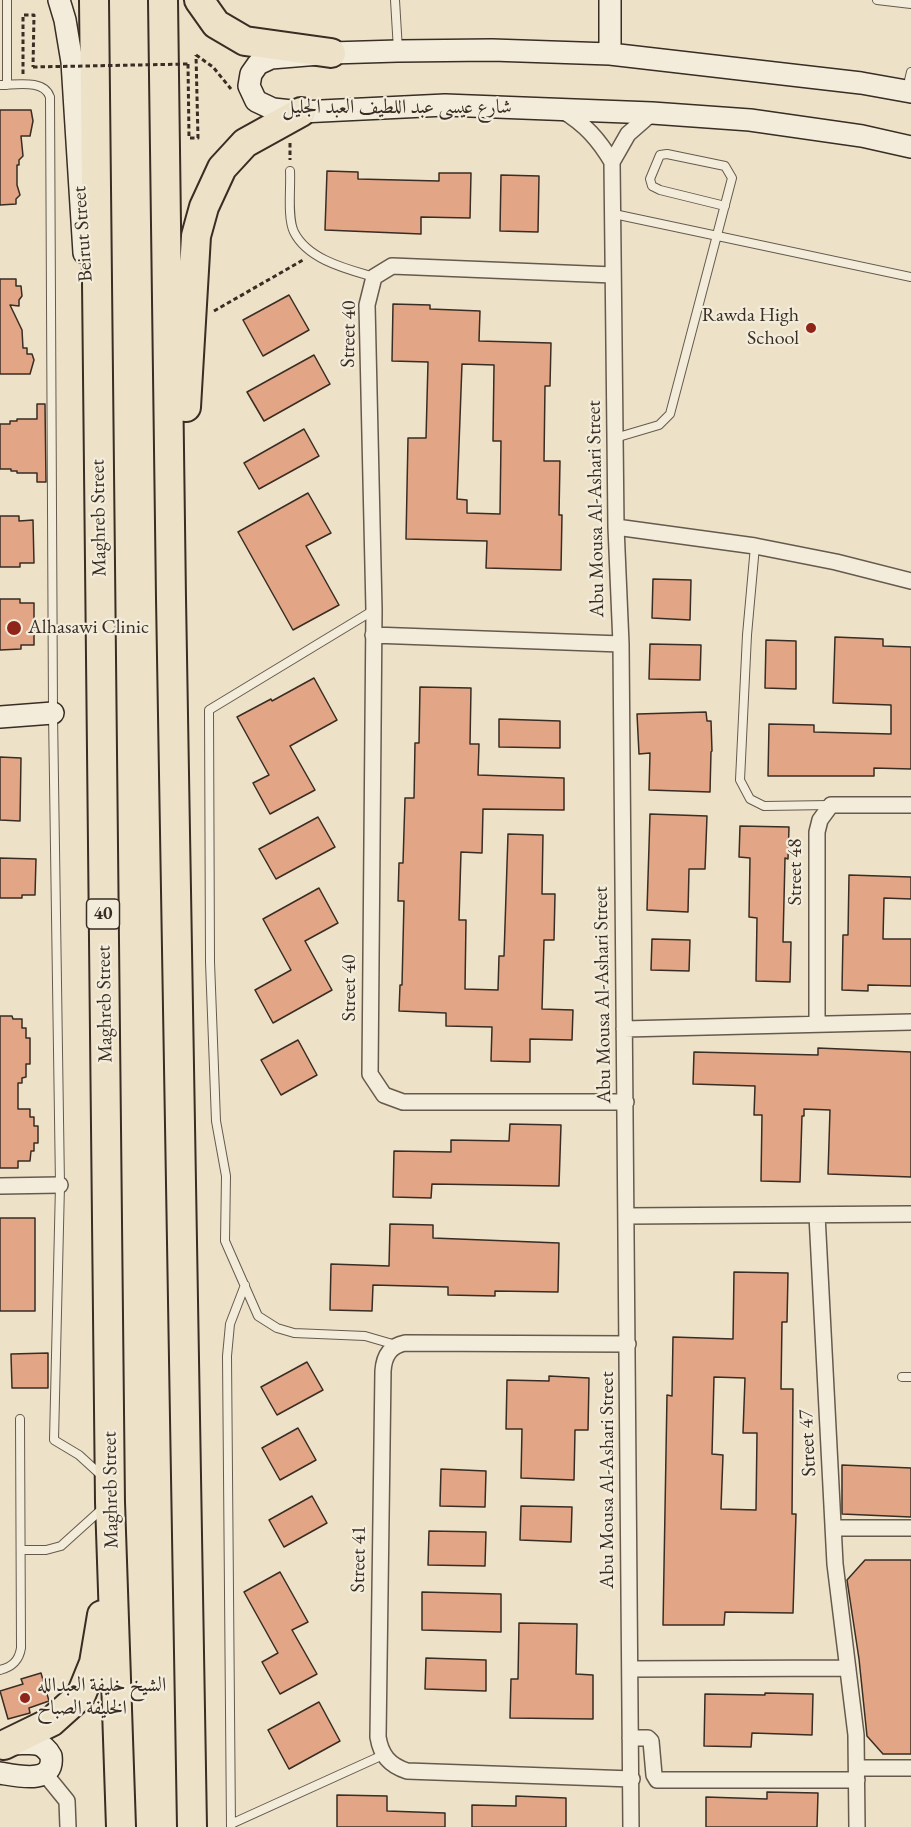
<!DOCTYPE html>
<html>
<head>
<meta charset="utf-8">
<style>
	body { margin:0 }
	canvas { display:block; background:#ede2c8 }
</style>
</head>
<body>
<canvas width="911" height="1827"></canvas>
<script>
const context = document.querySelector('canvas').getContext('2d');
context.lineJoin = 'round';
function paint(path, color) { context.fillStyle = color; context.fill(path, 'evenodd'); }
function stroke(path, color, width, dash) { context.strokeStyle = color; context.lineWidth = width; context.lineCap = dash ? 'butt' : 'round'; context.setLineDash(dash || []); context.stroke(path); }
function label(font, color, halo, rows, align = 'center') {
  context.font = font + ' "EB Garamond",Amiri,serif'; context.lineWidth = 4.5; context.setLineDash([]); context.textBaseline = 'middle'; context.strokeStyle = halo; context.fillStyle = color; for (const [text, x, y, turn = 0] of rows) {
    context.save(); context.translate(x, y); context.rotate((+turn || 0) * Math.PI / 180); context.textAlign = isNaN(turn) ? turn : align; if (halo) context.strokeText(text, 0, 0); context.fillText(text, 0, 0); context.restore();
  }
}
const building = new Path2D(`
	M0 110H31L33 121 30 136H21L23 156 19 160V165H17V185L20 195 16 199V204L0 205Z
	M327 171 358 172V179L439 181V173H471L470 218 421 217V234L325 230Z
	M501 175 539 176 538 232 500 231Z
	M0 279H16V286H21L22 296 19 300V306L10 305 22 330 23 348H27V354H32L34 360 30 374H0Z
	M289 295 309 330 263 356 243 320Z
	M393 304 430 305V309L480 311 479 341 551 343 550 386H545L544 461H560L559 515H562L561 570 486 568 487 541 406 539 408 438H426L428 362 392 361ZM462 364 494 365 493 441H501L500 514 467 513V500L457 499Z
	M314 355 330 384 264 421 247 392Z
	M37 404H45L46 482H37V473H17V471H11V469H0V424H10V421H17V419H37Z
	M304 429 319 456 259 489 244 463Z
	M308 493 331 533 306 546 339 605 293 630 238 532Z
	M0 516H19V521L33 520 34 563H20V567H0Z
	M653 579 691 580 690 620 652 618Z
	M0 599H20V603H34V645H21V649L0 650Z
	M835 637 883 639V646L911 647V769L874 768V776H768L769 724 814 725V732L891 734V705L833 703Z
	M766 640 796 641V689L765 688Z
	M650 644 701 645 700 680 649 679Z
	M314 678 337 720 290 746 315 790 270 814 253 783 269 775 237 717 271 699 272 701Z
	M420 687 471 688 470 744H479L478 775 564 778V810L483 809 482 853 461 852 459 920H466L465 989 498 990 499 956H504L508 834 543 835 542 894H555L554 940H544L542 1009 573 1010 572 1040 530 1039V1062L491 1061 492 1027 446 1026V1013L399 1011 400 985H402L404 901H398L399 863H403L405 798H414L415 743H419Z
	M706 712 707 721H711L712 751 711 752 710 792 649 790 650 753 639 754 637 714Z
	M499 719 560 721V748L499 747Z
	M0 757 21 758 20 821 0 820Z
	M650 814 707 816 705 869H689L688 912 647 910Z
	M318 817 335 847 276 879 259 849Z
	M740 826 789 827 788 859 785 858 783 942H791L790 982 756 981 757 918 749 917 750 858 739 857Z
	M0 858 36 859 35 895H22V898H0Z
	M849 875 911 877V899L884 898 883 939H911V986L868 985V991L842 990 843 935H848Z
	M319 888 338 923 305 941 332 990 273 1023 255 990 291 970 263 919Z
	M652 939 690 940 689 971 651 970Z
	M0 1016H12L13 1019H22V1028H26V1038H30V1064H26V1077L22 1078V1083H18V1109H30V1117H34V1126H38V1143H34V1151H31L30 1161H18V1168H0Z
	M298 1040 317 1075 281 1095 261 1060Z
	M818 1048 911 1052V1177L828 1174 830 1110 804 1109V1116H802L800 1182 761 1181 762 1115H754L755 1086 693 1084 694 1052 818 1055Z
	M510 1124 561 1125 559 1186 432 1184 431 1198 393 1197 394 1151 451 1152V1140L509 1141Z
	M0 1218H35V1311H0Z
	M390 1224 433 1225V1238L559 1243 558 1292 495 1291V1296L448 1295V1287L373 1285 372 1311 330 1310 331 1264 389 1266Z
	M734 1272 788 1273 787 1322H782L781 1389H793L792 1514H796L793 1613 725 1612 724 1625H663L667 1395 672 1396 673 1337 733 1339ZM714 1377 745 1378 743 1433H757L756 1510 721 1509 723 1455 712 1454Z
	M48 1353V1388H12L11 1354Z
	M307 1362 323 1390 277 1415 261 1387Z
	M549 1376 589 1378 588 1430H575L574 1480 521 1478 522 1429H506L507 1380 549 1381Z
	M298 1428 316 1460 280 1480 262 1448Z
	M842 1465 911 1468V1517L842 1514Z
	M441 1469 486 1471 485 1507 440 1506Z
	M312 1496 327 1523 284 1547 269 1520Z
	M521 1506 572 1507 571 1542 520 1540Z
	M429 1531 486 1532 485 1566 428 1565Z
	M865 1560H911V1754H883L867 1736 859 1659 847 1580Z
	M280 1572 308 1622 292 1630 317 1674 280 1694 262 1662 278 1653 244 1592Z
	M422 1592 501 1594V1632L422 1630Z
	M519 1623 577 1624 576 1674 593 1675V1719L510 1718 511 1679H518Z
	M426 1658 486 1660V1691L425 1689Z
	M41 1673 49 1701 29 1708 30 1713 8 1719 0 1691 23 1684 21 1679Z
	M765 1693 813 1694 812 1735 752 1733 751 1747 704 1746 705 1694 765 1695Z
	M319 1702 340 1741 289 1769 268 1730Z
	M767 1792 818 1793 817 1827H706V1797L767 1799Z
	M337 1795 387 1796V1811L445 1813V1827H337Z
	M516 1796 566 1798V1827H472V1805L516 1806Z`);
paint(building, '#e2a585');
stroke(building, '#392d24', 1.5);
const lane = new Path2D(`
	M7 0V85
	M395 0 398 50
	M877 0 911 4
	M0 85C16 85 44 79 50 97L53 713 60 1185 54 1440 79 1455 102 1476
	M907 89 911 72
	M290 171C291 187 287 218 294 232 308 260 347 269 374 277
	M614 214 911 277
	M615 438 659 425 670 414 732 178 725 166 667 154 660 155 650 179 652 186 660 190 725 206
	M755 546 747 635 740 780 750 799 764 806 830 805
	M374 610 209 710 210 962 216 1121 226 1176 225 1241 258 1316 277 1328 294 1333 365 1336 396 1345
	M902 1377H911
	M22 1550H46L61 1546 102 1509
	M0 1670C12 1667 19 1661 21 1648L20 1419
	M231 1824 383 1755
	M231 1827 227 1356 230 1324 245 1285`);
const street = new Path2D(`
	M563 111C585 124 599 140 612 162
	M613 275 392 266 374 277 367 305 374 610 370 1074 384 1095 403 1102H626
	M616 527 755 546 836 562 911 581
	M373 635 621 644
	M817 1024V832L820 820 831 805H911
	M624 1029 911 1022
	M0 1186 60 1185
	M817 1215 835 1564 856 1735 857 1827
	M626 1216 911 1214
	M628 1344 405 1343C390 1346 384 1356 383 1371L378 1737C381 1755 389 1765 407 1771L632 1779
	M833 1528H911
	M630 1669 848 1668
	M630 1738H648L651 1741 654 1775 657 1780H857
	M857 1768H911
	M45 1774 67 1801 68 1827
	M631 1827 621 644 616 527 612 162 628 134 652 113`);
const secondary = new Path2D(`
	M59 0 65 20 72 62 84 253
	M610 54V0
	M911 92 861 83 610 54 492 50 398 51 331 53 271 58 258 64 251 74 249 86 256 101 273 109 301 112 445 105 652 113 750 120 862 136 911 147
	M0 717 53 713
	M0 1773C18 1776 55 1785 51 1756 42 1739 29 1744 13 1744`);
const highway = new Path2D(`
	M94 0 110 1502 121 1827
	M163 0 171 598 192 1827
	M199 0 216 24 245 41 331 53
	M186 407 196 236 204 207 222 168 245 143 301 112
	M4 1745 51 1722 81 1695 94 1663 102 1615`);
stroke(lane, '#665a4d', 10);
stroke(street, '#665a4d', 18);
stroke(secondary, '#392d24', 24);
stroke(highway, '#392d24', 32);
stroke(new Path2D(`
	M196 55 213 67 231 89
	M188 64 189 138H198L196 55
	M23 74V15H34L33 67
	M290 143V160
	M214 311 303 260`), '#392d24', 3, [4.5, 3]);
stroke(lane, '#f3ecdb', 8);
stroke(street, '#f3ecdb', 15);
stroke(secondary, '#f3ecdb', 21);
stroke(highway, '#ede2c8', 28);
stroke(new Path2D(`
	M33 67 188 64`), '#392d24', 3, [4.5, 3]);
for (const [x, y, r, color] of [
	[811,328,6,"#8f2418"],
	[14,628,8,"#8f2418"],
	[25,1698,6,"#8f2418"]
]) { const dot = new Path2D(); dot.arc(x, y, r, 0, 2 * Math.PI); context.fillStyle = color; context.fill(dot); stroke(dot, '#f3ecdb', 2); }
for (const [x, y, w] of [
	[103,914,33]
]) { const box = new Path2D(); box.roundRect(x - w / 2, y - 15, w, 30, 4.5); context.fillStyle = '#f3ecdb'; context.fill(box); stroke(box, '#392d24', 1.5); }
label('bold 18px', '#392d24', null, [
	["40",103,914]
]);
label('20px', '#392d24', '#f3ecdb', [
	["شارع عيسى عبد اللطيف العبد الجليل",397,108],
	["Beirut Street",83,234,-94],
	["Street 40",349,334,-89],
	["Abu Mousa Al-Ashari Street",596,509,-91],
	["Maghreb Street",99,518,-91],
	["Street 48",796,872,-90],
	["Street 40",350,988,-90],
	["Abu Mousa Al-Ashari Street",603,995,-91],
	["Maghreb Street",105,1004,-91],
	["Street 47",808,1443,-93],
	["Abu Mousa Al-Ashari Street",608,1480,-90],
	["Maghreb Street",111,1490,-91],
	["Street 41",359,1559,-89]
]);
label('20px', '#392d24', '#f3ecdb', [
	["Rawda High",799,316,"right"],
	["School",799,339,"right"],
	["Alhasawi Clinic",28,628],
	["الشيخ خليفة العبدالله",37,1686],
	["الخليفة الصباح",37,1709]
], 'left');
</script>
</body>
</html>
